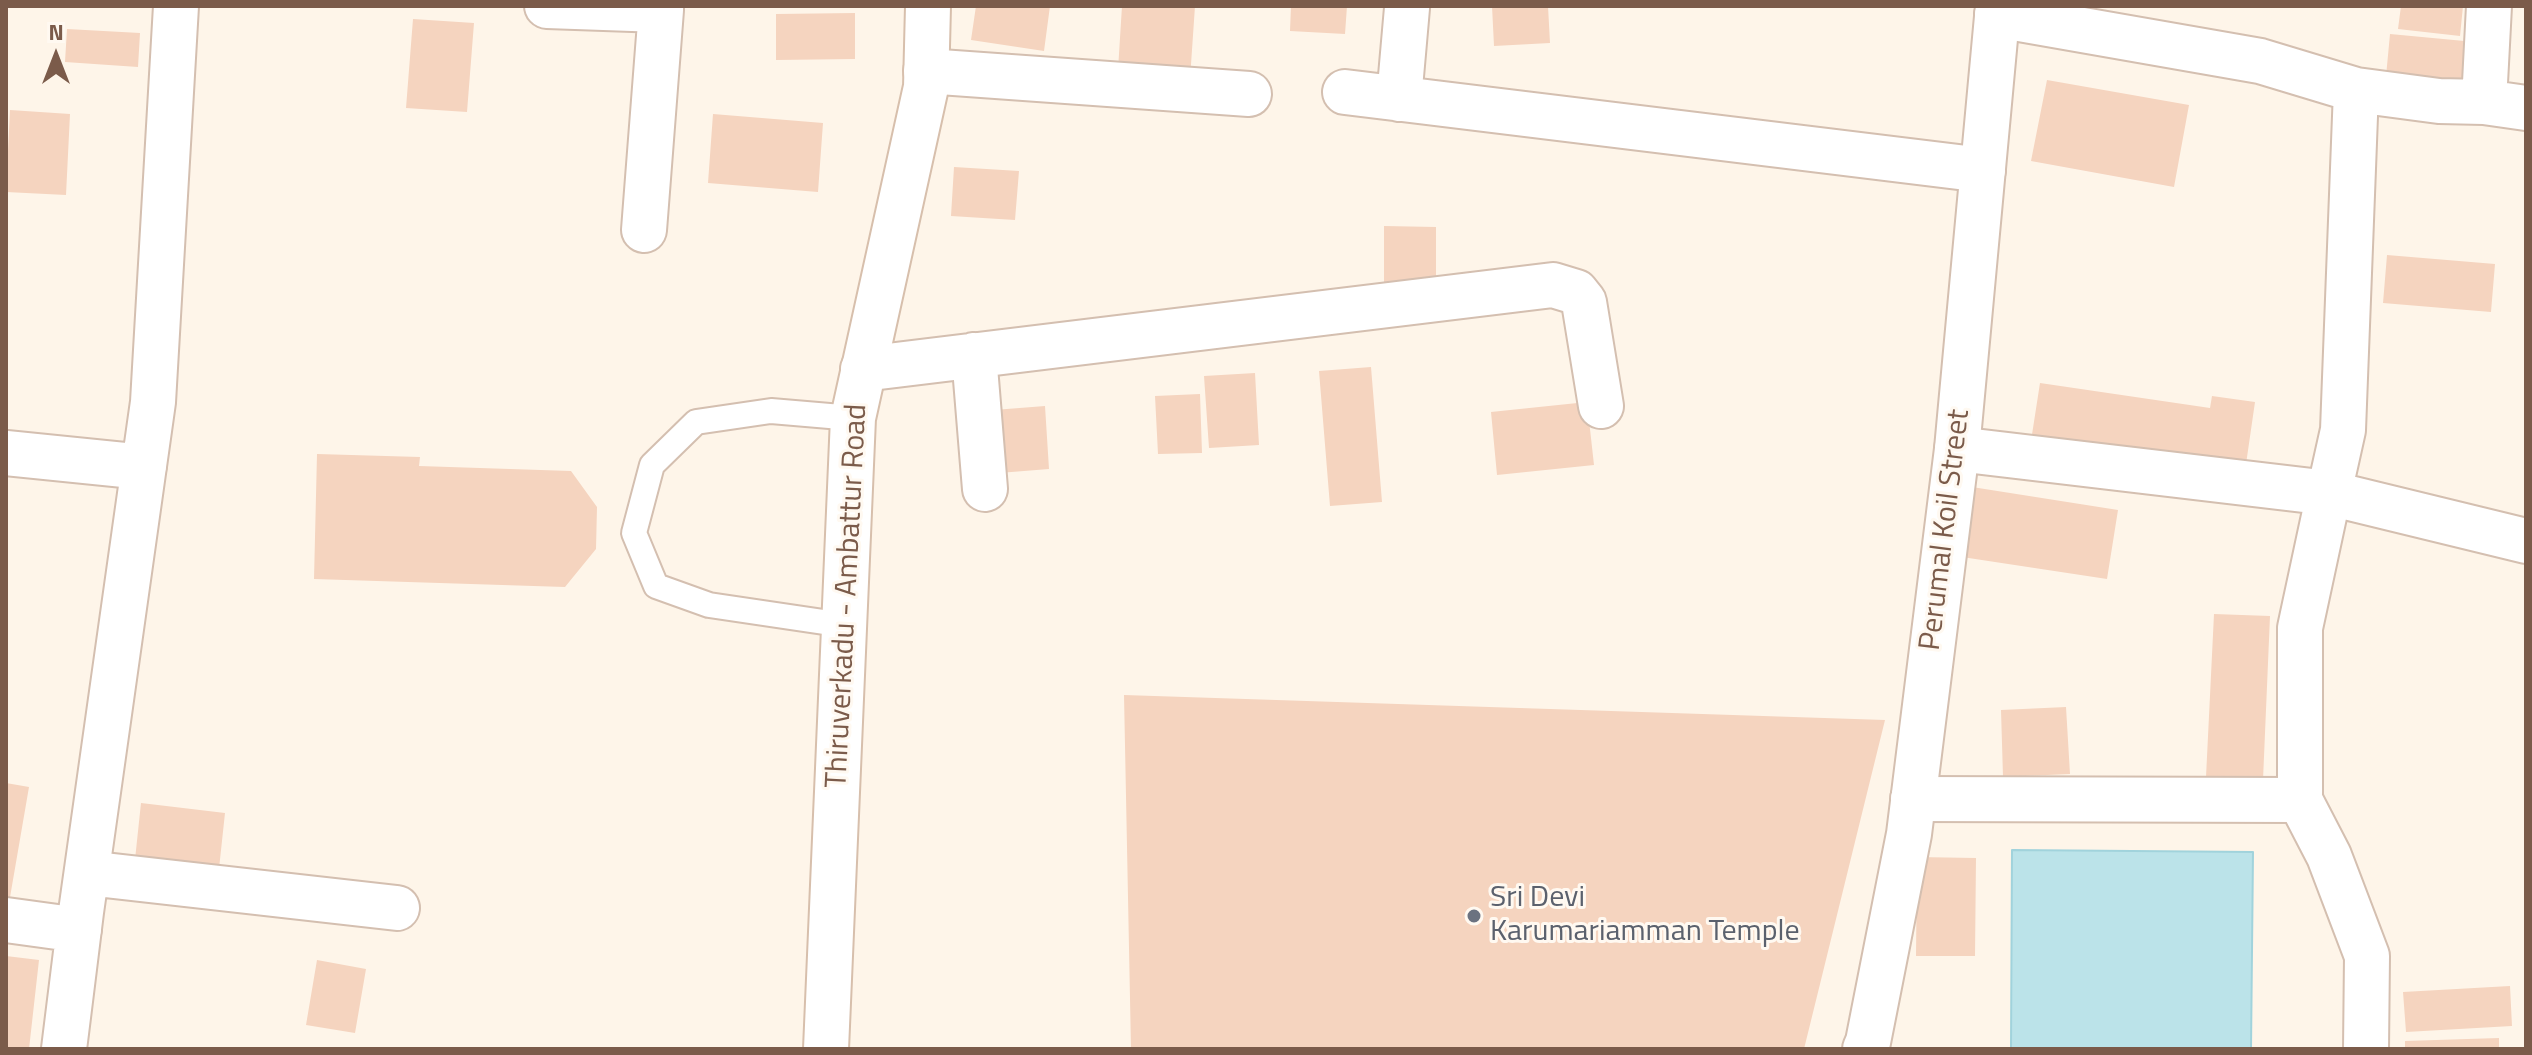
<!DOCTYPE html>
<html>
<head>
<meta charset="utf-8">
<style>
	body { margin:0 }
	#map { position:relative; width:2532px; height:1055px; overflow:hidden; background:#fef5e9; font-family:"Titillium Web",sans-serif }
	canvas { display:block }
	.frame { position:absolute; inset:0; border:8px solid #7b5b4a; pointer-events:none }
	.north { position:absolute; left:16px; top:16px; width:80px; height:80px; -webkit-text-stroke:6px #fff9f1; paint-order:stroke; rotate:0deg; font-size:22px; font-weight:700; line-height:32px; text-align:center; color:#7b5b4a }
	.north::after { content:''; display:block; margin:auto; width:28px; height:36px; background:#7b5b4a; clip-path:polygon(50% 0,100% 100%,50% 72%,0 100%) }
</style>
</head>
<body>
<div id="map">
<canvas width="2532" height="1055"></canvas>
<div class="frame"></div>
<div class="north">N</div>
</div>
<script>
const context = document.querySelector('canvas').getContext('2d');
context.lineJoin = 'round';
function paint(path, color) { context.fillStyle = color; context.fill(path, 'evenodd'); }
function stroke(path, color, width, dash) { context.strokeStyle = color; context.lineWidth = width; context.lineCap = dash ? 'butt' : 'round'; context.setLineDash(dash || []); context.stroke(path); }
function label(font, color, halo, rows, align = 'center') {
  context.font = font + ' "Titillium Web",sans-serif'; context.lineWidth = 6; context.setLineDash([]); context.textBaseline = 'middle'; context.strokeStyle = halo; context.fillStyle = color; for (const [text, x, y, turn = 0] of rows) {
    context.save(); context.translate(x, y); context.rotate((+turn || 0) * Math.PI / 180); context.textAlign = isNaN(turn) ? turn : align; if (halo) context.strokeText(text, 0, 0); context.fillText(text, 0, 0); context.restore();
  }
}
const water = new Path2D(`
	M2012 850 2253 852 2251 1049H2011Z`);
paint(water, '#bbe3e9');
stroke(water, '#a1d3dc', 2);
paint(new Path2D(`
	M976 6H1050L1044 51 971 40Z
	M1122 6H1195L1190 79 1118 70Z
	M1291 6H1347L1345 34 1290 31Z
	M1492 6H1548L1550 43 1494 46Z
	M2401 6H2463L2460 36 2398 29Z
	M855 13V59L776 60V14Z
	M413 19 474 23 467 112 406 108Z
	M67 29 140 33 138 67 65 62Z
	M2390 34 2475 42 2470 95 2385 87Z
	M2047 80 2189 105 2174 187 2031 161Z
	M10 110 70 114 66 195 6 192Z
	M713 114 823 123 818 192 708 183Z
	M954 167 1019 171 1015 220 951 216Z
	M1384 226 1436 227V294H1384Z
	M2387 255 2495 264 2491 312 2383 303Z
	M1371 367 1382 502 1330 506 1319 371Z
	M1255 373 1259 445 1209 448 1204 376Z
	M2040 383 2210 408 2212 396 2255 402 2245 471 2031 441Z
	M1200 394 1202 453 1158 454 1155 396Z
	M1587 402 1594 465 1497 475 1491 412Z
	M1045 406 1049 469 999 473 994 410Z
	M317 454 420 457 419 466 571 471 597 507 596 549 565 587 314 579Z
	M1972 487 2118 510 2107 579 1962 557Z
	M2214 614 2270 616 2263 780 2206 777Z
	M1124 695 1885 720 1804 1049H1131Z
	M2066 707 2070 774 2003 777 2001 710Z
	M6 783 29 787 9 903H6Z
	M141 803 225 813 218 878 134 869Z
	M1917 857 1976 858 1975 956H1916Z
	M6 956 39 960 29 1049H6Z
	M317 960 366 969 355 1033 306 1025Z
	M2510 986 2512 1026 2406 1032 2403 992Z
	M2499 1038V1049H2405V1041Z`), '#f5d4bf');
const service = new Path2D(`
	M844 625 709 605 656 586 634 533 652 465 696 422 771 411 853 418`);
const minor = new Path2D(`
	M547 6 661 10V6
	M2489 6 2484 102 2526 108
	M1997 15 2260 61 2356 90 2343 430 2329 493 2526 541
	M926 71 1249 94
	M2356 90 2439 101 2484 102
	M1345 92 1983 170
	M1399 99 1407 8
	M644 230 661 10
	M974 355 985 489
	M863 369 1553 285 1576 292 1584 302 1601 406
	M1957 449 2329 493 2300 628V800
	M6 453 144 467
	M1913 799 2300 800 2329 856 2367 956 2366 1049
	M87 873 397 908
	M6 920 79 930
	M64 1049 81 912 153 402 176 6`);
const tertiary = new Path2D(`
	M1865 1049 1868 1042 1909 834 1957 449 1998 6`);
const secondary = new Path2D(`
	M826 1049 853 418 926 87 928 6`);
stroke(service, '#d4bfb0', 28);
stroke(minor, '#d4bfb0', 48);
stroke(tertiary, '#d4bfb0', 48);
stroke(secondary, '#d7bfac', 48);
stroke(service, '#fff', 24);
stroke(minor, '#fff', 44);
stroke(tertiary, '#fff', 44);
stroke(secondary, '#fff', 44);
for (const [x, y, r, color] of [
	[1474,916,8,"#6b7280"]
]) { const dot = new Path2D(); dot.arc(x, y, r, 0, 2 * Math.PI); context.fillStyle = color; context.fill(dot); stroke(dot, '#fff9f1', 3); }
label('30px', '#7b5b4a', '#fff9f1', [
	["Perumal Koil Street",1946,530,-83],
	["Thiruverkadu - Ambattur Road",848,596,-87]
]);
label('30px', '#5b616d', '#fff9f1', [
	["Sri Devi",1490,899],
	["Karumariamman Temple",1490,933]
], 'left');
</script>
</body>
</html>
